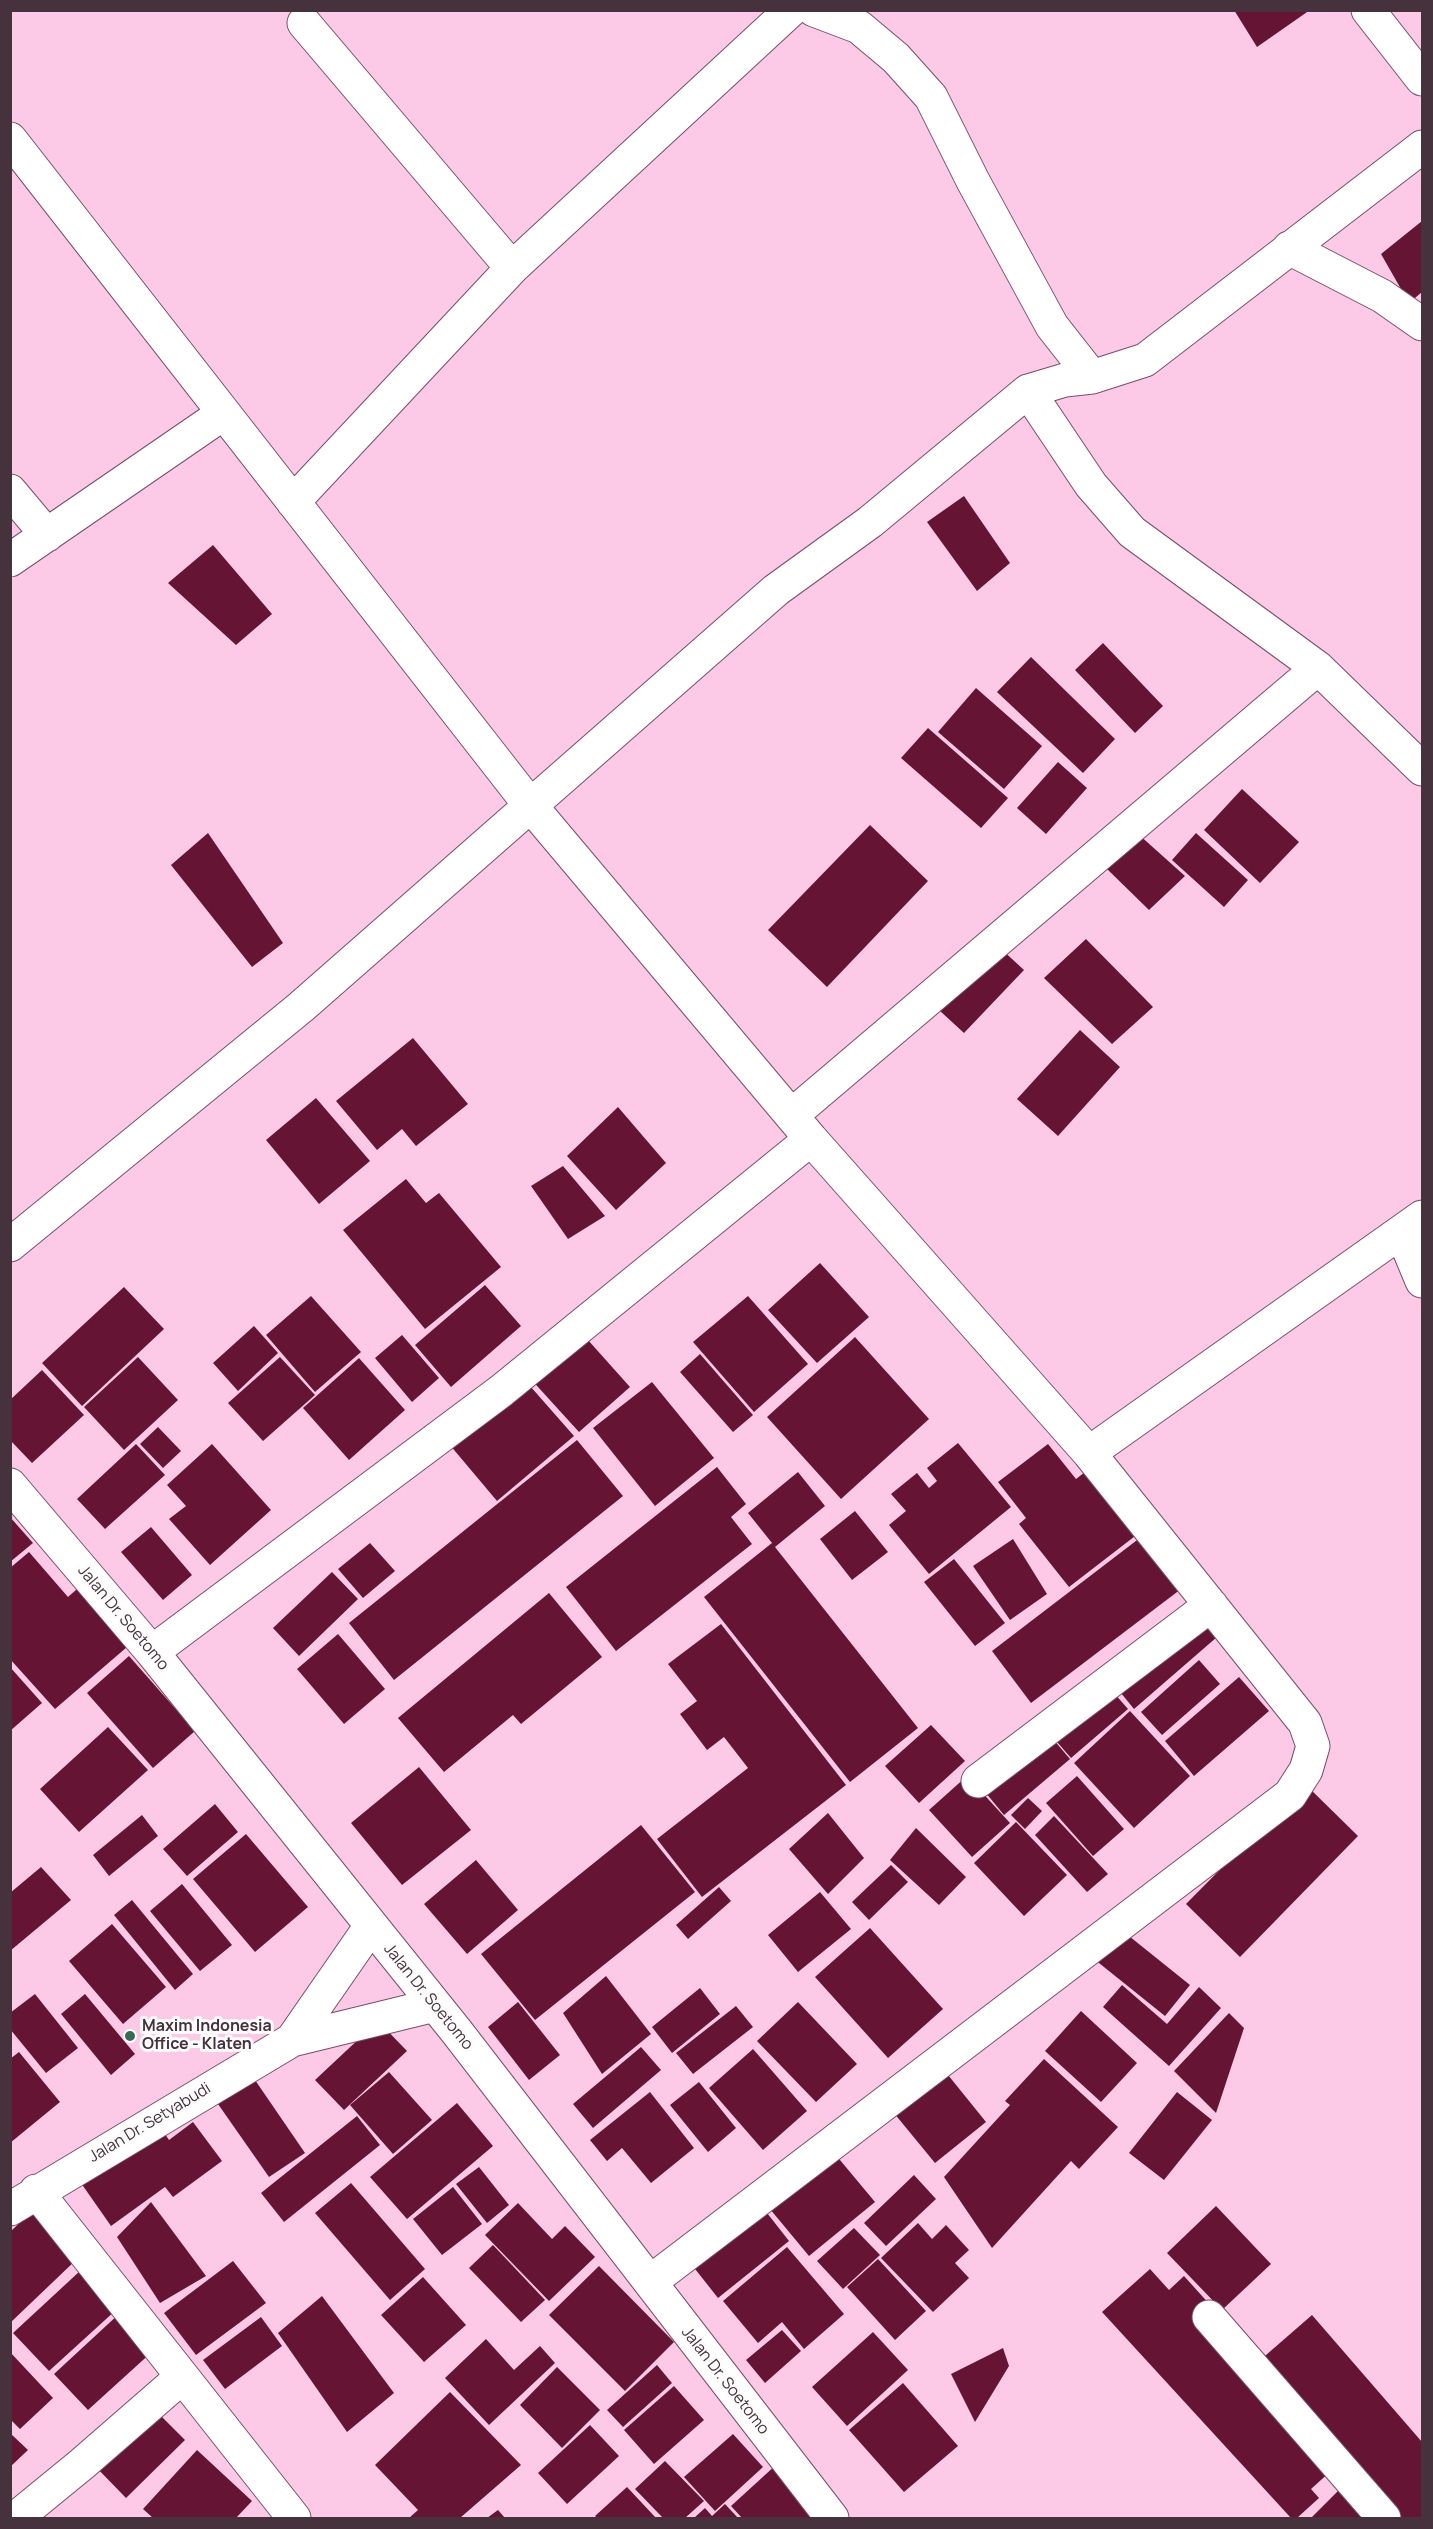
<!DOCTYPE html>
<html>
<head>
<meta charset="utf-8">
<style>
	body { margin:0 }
	#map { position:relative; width:1433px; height:2529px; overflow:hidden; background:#fccae7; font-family:Manrope,sans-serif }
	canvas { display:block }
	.frame { position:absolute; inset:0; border:12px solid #45323d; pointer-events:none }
</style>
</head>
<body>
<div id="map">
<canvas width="1433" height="2529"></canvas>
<div class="frame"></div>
</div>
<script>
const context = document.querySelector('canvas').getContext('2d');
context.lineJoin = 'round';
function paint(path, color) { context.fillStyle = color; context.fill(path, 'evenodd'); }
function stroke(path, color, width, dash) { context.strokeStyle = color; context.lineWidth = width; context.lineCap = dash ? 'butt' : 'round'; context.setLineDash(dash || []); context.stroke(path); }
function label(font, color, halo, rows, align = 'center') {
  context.font = font + ' Manrope,sans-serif'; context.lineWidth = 6; context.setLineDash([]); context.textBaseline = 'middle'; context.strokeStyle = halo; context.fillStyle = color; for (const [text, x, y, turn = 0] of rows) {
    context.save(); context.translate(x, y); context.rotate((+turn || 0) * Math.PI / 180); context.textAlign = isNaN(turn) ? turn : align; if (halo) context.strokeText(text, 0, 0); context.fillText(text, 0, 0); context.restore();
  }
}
paint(new Path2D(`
	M1234 10H1310L1257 47Z
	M1422 221V292L1409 303 1381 254Z
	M964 496 1010 563 977 591 927 522Z
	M213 545 272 614 236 645 168 583Z
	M1103 643 1163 706 1135 733 1075 670Z
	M1031 657 1115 739 1083 773 997 692Z
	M976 688 1042 746 1004 789 938 732Z
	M928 728 1008 798 981 828 901 758Z
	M1058 762 1087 788 1046 834 1017 808Z
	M1242 789 1299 842 1260 883 1204 830Z
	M870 825 928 881 827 987 768 930Z
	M208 833 283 943 252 967 171 865Z
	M1137 833 1185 876 1149 910 1105 867Z
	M1196 833 1248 880 1224 907 1172 860Z
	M1086 939 1153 1007 1112 1044 1044 978Z
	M999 947 1024 970 964 1033 939 1010Z
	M1080 1030 1120 1067 1058 1136 1017 1099Z
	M413 1038 468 1104 416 1146 402 1129 377 1150 336 1101Z
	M316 1098 370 1161 319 1204 266 1140Z
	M618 1107 666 1163 616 1210 567 1156Z
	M563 1166 605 1216 568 1239 531 1186Z
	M406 1179 426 1203 439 1193 501 1267 425 1329 343 1230Z
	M820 1263 869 1317 817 1363 768 1310Z
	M485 1285 521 1326 451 1387 415 1345Z
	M124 1287 164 1329 82 1406 42 1363Z
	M311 1296 361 1352 315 1392 266 1335Z
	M748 1296 808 1364 754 1412 693 1342Z
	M254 1326 278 1353 238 1391 213 1363Z
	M579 1330 630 1387 579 1432 528 1376Z
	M402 1335 439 1378 412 1402 375 1358Z
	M855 1337 929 1419 841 1499 767 1417Z
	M700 1354 753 1415 733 1432 680 1372Z
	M138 1357 178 1400 124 1450 84 1407Z
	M280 1357 315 1395 263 1441 228 1403Z
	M359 1358 405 1410 349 1460 303 1408Z
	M42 1370 84 1415 32 1463 10 1440V1400Z
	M523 1378 574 1436 497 1501 444 1438Z
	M652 1382 714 1458 655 1506 593 1428Z
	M158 1427 181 1451 163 1468 140 1444Z
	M577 1440 623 1496 394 1680 349 1623Z
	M958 1443 1011 1507 929 1574 889 1525 906 1511 891 1494 917 1473 929 1488 937 1481 927 1468Z
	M136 1444 165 1475 105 1529 77 1499Z
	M212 1444 271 1510 210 1565 169 1519 186 1506 167 1485Z
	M1048 1444 1076 1479 1089 1469 1139 1533 1069 1587 1019 1524 1026 1518 998 1482Z
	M717 1467 746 1504 731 1517 752 1544 616 1651 566 1587Z
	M798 1472 825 1506 775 1547 918 1728 850 1782 704 1597 772 1543 748 1513Z
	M855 1511 888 1552 852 1580 820 1539Z
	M10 1517 33 1543 10 1562Z
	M151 1527 192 1575 163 1600 121 1552Z
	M1145 1534 1185 1586 1031 1703 992 1651Z
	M1013 1539 1047 1594 1010 1620 973 1566Z
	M370 1543 395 1571 363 1598 338 1569Z
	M29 1552 68 1597 77 1589 127 1647 55 1709 10 1659V1568Z
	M954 1559 1005 1623 975 1646 924 1582Z
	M332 1572 358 1599 299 1656 273 1628Z
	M549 1593 602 1657 521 1724 513 1715 444 1772 398 1718Z
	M1200 1617 1217 1637 1134 1709 1112 1682Z
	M721 1624 846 1785 702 1897 657 1839 748 1768 724 1737 707 1750 680 1714 697 1701 668 1664Z
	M338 1634 385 1689 344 1724 297 1669Z
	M129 1656 195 1731 153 1768 87 1693Z
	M1199 1660 1220 1684 1162 1735 1141 1712Z
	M10 1667 42 1703 10 1731Z
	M1239 1677 1269 1711 1194 1776 1165 1741Z
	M1107 1685 1128 1709 1071 1758 1051 1735Z
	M1130 1711 1190 1776 1134 1828 1074 1763Z
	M931 1725 965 1761 919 1803 885 1766Z
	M108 1727 148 1770 79 1832 40 1789Z
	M1047 1732 1070 1759 1004 1815 981 1787Z
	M419 1767 471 1830 402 1885 351 1823Z
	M967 1776 1010 1823 972 1857 929 1810Z
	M1077 1776 1124 1829 1093 1856 1046 1803Z
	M1305 1784 1358 1836 1240 1957 1186 1904Z
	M1028 1798 1042 1811 1025 1829 1011 1815Z
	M215 1804 238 1832 187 1876 163 1849Z
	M828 1813 864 1858 828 1894 789 1849Z
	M142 1815 158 1836 109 1876 93 1855Z
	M1054 1816 1108 1874 1087 1892 1035 1835Z
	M1016 1822 1067 1875 1024 1916 974 1863Z
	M641 1825 695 1892 535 2020 481 1954Z
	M916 1828 966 1877 939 1905 890 1860Z
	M246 1834 308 1907 255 1952 193 1879Z
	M476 1860 518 1910 467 1954 424 1904Z
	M891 1865 908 1882 869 1920 852 1902Z
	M41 1867 71 1900 10 1951V1893Z
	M182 1884 232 1945 200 1971 150 1911Z
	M719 1887 731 1901 688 1939 676 1925Z
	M820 1892 851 1929 798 1972 768 1935Z
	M132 1900 193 1974 175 1990 114 1915Z
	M112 1924 166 1987 123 2024 69 1961Z
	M870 1928 943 2009 888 2058 815 1977Z
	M1119 1928 1190 1985 1165 2016 1094 1959Z
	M606 1976 651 2034 602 2074 563 2013Z
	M1122 1985 1167 2024 1199 1987 1221 2008 1169 2066 1103 2007Z
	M700 1988 720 2014 672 2053 652 2027Z
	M35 1994 78 2048 46 2073 10 2029V2013Z
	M85 1994 135 2054 111 2075 61 2014Z
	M518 2002 560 2055 529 2080 488 2027Z
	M798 2002 857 2064 816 2102 757 2041Z
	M736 2006 753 2027 693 2074 676 2053Z
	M1081 2011 1137 2063 1101 2102 1045 2051Z
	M1229 2013 1244 2028 1216 2113 1174 2071Z
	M378 2021 407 2051 344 2110 315 2080Z
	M641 2047 661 2070 593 2128 573 2104Z
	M753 2049 807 2111 763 2150 709 2088Z
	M19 2052 60 2102 10 2143V2059Z
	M1044 2059 1118 2127 1079 2169 1071 2161 992 2248 944 2177 1010 2105 1005 2101Z
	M940 2065 986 2122 935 2163 889 2107Z
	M389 2072 432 2120 393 2154 350 2105Z
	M255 2080 305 2153 269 2177 218 2104Z
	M699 2082 736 2128 708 2152 670 2105Z
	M650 2092 694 2148 651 2183 622 2148 607 2161 590 2140Z
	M1177 2092 1212 2120 1164 2180 1129 2153Z
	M457 2103 493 2146 407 2219 370 2177Z
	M357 2116 380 2145 284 2222 261 2193Z
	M157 2122 169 2140 193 2122 222 2161 173 2197 165 2187 111 2226 74 2173Z
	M830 2148 875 2202 809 2256 765 2203Z
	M479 2167 509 2205 487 2223 456 2184Z
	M914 2175 936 2199 886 2246 864 2223Z
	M351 2183 425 2269 390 2300 315 2213Z
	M453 2187 482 2224 442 2255 413 2219Z
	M151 2202 206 2276 160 2303 117 2237Z
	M518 2203 552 2239 565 2226 595 2257 549 2301 485 2235Z
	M760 2204 789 2241 718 2298 688 2260Z
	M1216 2206 1271 2264 1222 2310 1167 2253Z
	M31 2212 77 2259 10 2323V2232Z
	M918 2223 932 2239 946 2225 969 2250 955 2263 969 2278 933 2312 881 2258Z
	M854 2228 880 2255 843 2289 817 2261Z
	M493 2245 545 2300 521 2322 469 2268Z
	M787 2247 844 2314 804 2349 782 2322 758 2343 723 2301Z
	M878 2259 926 2311 895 2340 847 2287Z
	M233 2261 266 2303 196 2355 164 2313Z
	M599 2266 674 2342 625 2391 549 2315Z
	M1150 2269 1169 2290 1184 2276 1212 2307 1332 2470 1311 2489 1319 2498 1297 2518H1291L1102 2312Z
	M80 2271 116 2310 49 2371 13 2333Z
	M423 2277 466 2325 424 2362 381 2315Z
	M322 2296 394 2393 347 2432 278 2333Z
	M120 2313 154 2350 88 2410 54 2374Z
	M1312 2315 1422 2442V2518H1396L1258 2362Z
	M261 2317 282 2346 225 2389 203 2360Z
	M782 2330 801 2351 765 2383 746 2360Z
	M873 2332 908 2370 847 2426 812 2387Z
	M486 2339 514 2370 540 2346 555 2363 489 2425 445 2378Z
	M1003 2348 1009 2366 975 2422 951 2374Z
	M10 2352 53 2398 20 2429 10 2419Z
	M657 2365 672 2383 623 2427 607 2410Z
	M557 2367 600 2410 562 2448 520 2405Z
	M903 2383 958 2446 904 2492 849 2430Z
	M674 2386 704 2420 654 2464 624 2430Z
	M450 2392 521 2465 460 2518H409L418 2510 375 2465Z
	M156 2411 185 2440 126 2498 93 2464Z
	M590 2425 619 2456 567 2504 538 2473Z
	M10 2433 28 2450 10 2467Z
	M733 2434 763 2467 715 2511 684 2477Z
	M197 2450 252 2501 236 2518H153L143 2509Z
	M665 2461 704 2501 685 2518H663L635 2489Z
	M777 2464 822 2518H742L731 2506Z
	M627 2487 656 2518H597L595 2516Z
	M1339 2490 1367 2518H1311Z
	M725 2504 738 2518H694L705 2508 712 2516Z
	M498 2510 505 2518H487Z`), '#651433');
const minor = new Path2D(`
	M814 10 859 27 896 58 931 97 973 181 1052 326 1092 377
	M1368 10 1422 79
	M304 23 512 268
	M10 139 530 805 811 1139 1089 1453 1305 1723 1313 1746 1306 1770 1290 1795 650 2282
	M1289 248 1382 296 1422 324
	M1028 391 1091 485 1132 532 1318 668 1422 769
	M10 491 47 535
	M293 502 512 268 791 10
	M10 560 224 413
	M792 1115 1318 668
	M1402 1233 1422 1281
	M10 1245 301 1007 776 590 870 522 1028 391 1065 380 1092 377 1145 360 1422 147
	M1089 1453 1422 1217
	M10 1485 152 1652 457 2032 832 2518
	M152 1652 501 1391 811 1139
	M978 1781 1211 1605
	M292 2040 371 1926
	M36 2191 294 2518
	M10 2209 292 2040 435 2005
	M1209 2317 1384 2518
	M16 2518 82 2464 182 2377`);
stroke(minor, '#794e68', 35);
stroke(minor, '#fff', 33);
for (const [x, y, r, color] of [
	[130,2036,6,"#356c53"]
]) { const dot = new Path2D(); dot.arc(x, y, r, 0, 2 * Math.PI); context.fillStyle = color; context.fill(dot); stroke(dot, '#fcfcfc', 2); }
label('16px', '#45323d', '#fcfcfc', [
	["Jalan Dr. Soetomo",123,1618,50],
	["Jalan Dr. Soetomo",428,1997,51],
	["Jalan Dr. Setyabudi",150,2123,-31],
	["Jalan Dr. Soetomo",725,2381,52]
]);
label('bold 16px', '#45323d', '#fcfcfc', [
	["Maxim Indonesia",142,2027],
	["Office - Klaten",142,2045]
], 'left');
</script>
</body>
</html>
